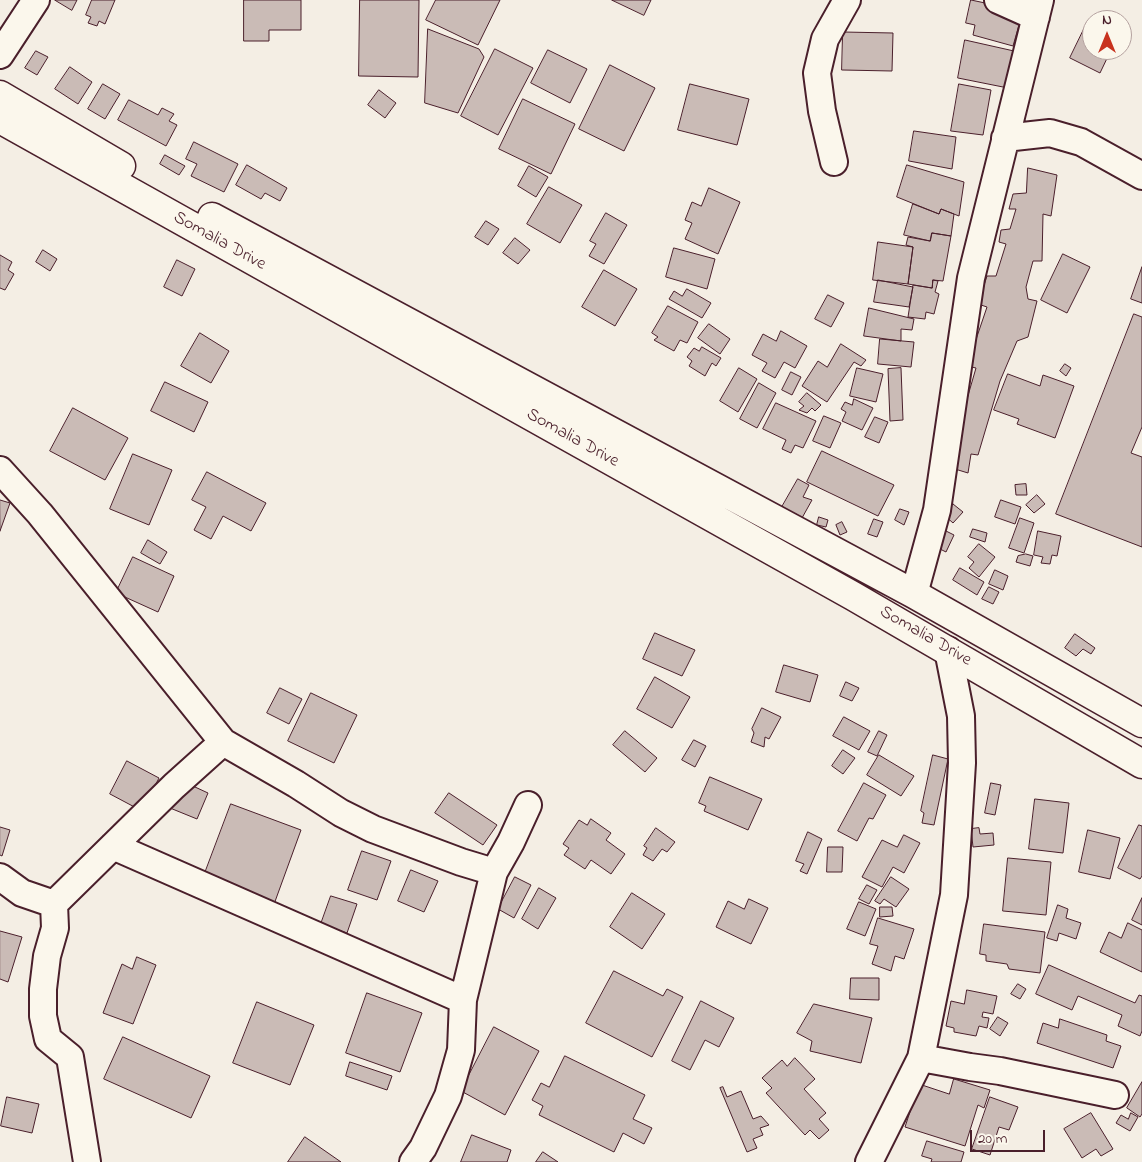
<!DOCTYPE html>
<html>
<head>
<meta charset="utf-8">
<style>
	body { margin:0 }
	#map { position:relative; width:1142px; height:1162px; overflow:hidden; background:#f4eee4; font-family:"Indie Flower",sans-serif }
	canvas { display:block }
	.north { position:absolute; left:1082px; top:10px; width:50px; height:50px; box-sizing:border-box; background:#fbf7ec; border:1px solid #b4a19f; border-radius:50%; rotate:0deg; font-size:14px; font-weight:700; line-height:20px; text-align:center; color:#4a1f2b }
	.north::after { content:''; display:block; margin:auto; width:18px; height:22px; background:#c8321e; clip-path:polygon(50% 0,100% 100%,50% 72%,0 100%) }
	.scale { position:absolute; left:970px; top:1130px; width:75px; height:22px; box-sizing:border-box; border:2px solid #4a1f2b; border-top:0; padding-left:6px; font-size:15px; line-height:18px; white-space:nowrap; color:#4a1f2b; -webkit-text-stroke:4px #fbf7ec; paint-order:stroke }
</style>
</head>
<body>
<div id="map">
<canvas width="1142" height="1162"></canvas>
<div class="north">N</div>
<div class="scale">20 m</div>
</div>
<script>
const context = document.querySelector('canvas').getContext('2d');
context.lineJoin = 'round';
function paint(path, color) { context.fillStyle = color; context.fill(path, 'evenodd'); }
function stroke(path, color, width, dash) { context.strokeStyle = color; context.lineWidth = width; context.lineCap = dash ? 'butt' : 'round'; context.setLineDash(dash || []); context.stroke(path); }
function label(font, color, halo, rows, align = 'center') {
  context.font = font + ' "Indie Flower",sans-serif'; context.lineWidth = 5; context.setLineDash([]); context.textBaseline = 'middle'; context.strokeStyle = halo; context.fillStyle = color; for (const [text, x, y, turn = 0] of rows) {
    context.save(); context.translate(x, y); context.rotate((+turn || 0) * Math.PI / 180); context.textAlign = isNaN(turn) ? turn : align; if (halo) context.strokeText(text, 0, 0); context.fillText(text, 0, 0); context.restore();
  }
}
const building = new Path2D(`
	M55 0H77L72 10Z
	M92 0H115L105 24 99 21 97 26 88 23 91 17 86 15Z
	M244 0H301V30H269V41H244Z
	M360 0H419L418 77 359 76Z
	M436 0H500L478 45 426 20Z
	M612 0H651L644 15Z
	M971 0 1023 11 1013 46 973 35 975 25 966 23Z
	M1088 21 1092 23V50H1111L1100 73 1070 58Z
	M428 29 479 49 484 57 458 113 425 103Z
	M843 32 893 33 892 71 842 70Z
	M965 40 1014 51 1008 88 958 78Z
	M495 49 533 68 498 135 461 116Z
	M548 50 587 69 570 103 531 83Z
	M36 51 48 57 37 75 25 68Z
	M610 65 655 88 624 151 579 129Z
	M70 67 92 82 78 104 55 89Z
	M103 84 120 94 105 119 88 109Z
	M690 84 749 99 737 145 678 130Z
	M959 84 991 90 983 135 951 131Z
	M379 90 396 103 385 118 368 105Z
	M523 99 575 124 551 174 499 149Z
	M129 100 158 115 162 108 174 114 169 121 177 125 166 146 118 120Z
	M914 131 956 137 952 169 909 161Z
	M194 142 238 164 224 192 191 176 197 164 186 159Z
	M165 155 185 166 179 175 160 164Z
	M247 165 287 188 280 201 265 193 261 199 236 185Z
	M907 165 964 182 959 216 941 209 939 214 897 197Z
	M529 166 548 177 536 197 518 186Z
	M1028 168 1057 175 1051 216 1043 214 1042 261H1033L1026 287 1028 299 1037 301 1028 337 1017 341 1000 381 978 455 971 454 968 473 955 469 958 430 976 368 967 366 987 307 978 304 987 276H996L1006 244 999 242 1001 230 1010 229 1016 209H1009L1013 194 1026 193Z
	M549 187 582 205 560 243 527 224Z
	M709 188 740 202 718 254 685 239 692 223 685 220 692 202 701 206Z
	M913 204 939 214 941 209 954 214 951 236 932 233 930 241 904 235Z
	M606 213 627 225 604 264 589 256 596 244 590 241Z
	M486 221 499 229 488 245 475 237Z
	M932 233 951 236 943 281 933 280 932 288 908 284 913 247 906 245 908 237 930 241Z
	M515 238 530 250 518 264 503 253Z
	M878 242 913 247 908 284 873 280Z
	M674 248 715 259 707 289 666 277Z
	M43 250 57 259 50 271 36 262Z
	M1063 254 1090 267 1067 313 1041 300Z
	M0 255 12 262 8 270 14 274 5 290 0 288Z
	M177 260 195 269 182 296 164 287Z
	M1142 267V303L1131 299Z
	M604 270 637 289 615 326 582 307Z
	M878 280 913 287 909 307 874 302Z
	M933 280 938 281 935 292 939 294 934 314 926 312 925 319 908 317 913 285 932 288Z
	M687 289 711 303 702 318 669 299 674 291 682 296Z
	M828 295 844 303 831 327 815 319Z
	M668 306 698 322 687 343 680 340 674 351 654 340 658 337 652 333Z
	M869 308 914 319 912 330 901 329V341L864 336Z
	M1134 314 1142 317V427L1131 453 1142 457V547L1056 514Z
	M709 324 730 339 720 354 698 338Z
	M781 331 807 346 795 368 784 362 775 378 762 371 767 363 752 355 763 334 776 341Z
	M200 333 229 351 211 383 181 366Z
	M880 339 914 342 911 367 878 364Z
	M841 344 866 360 861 366 854 362 827 402 802 386 818 361 827 367Z
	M702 347 721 358 716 366 712 363 705 376 689 366 692 361 687 357 694 348 699 351Z
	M1065 364 1071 368 1066 376 1060 371Z
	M739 368 757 379 738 412 720 401Z
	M857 368 883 374 876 402 850 396Z
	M901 368 903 420 890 421 888 369Z
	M791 372 801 377 792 395 782 390Z
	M1008 374 1040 386 1043 375 1074 386 1055 438 1017 424 1019 419 994 410Z
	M165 382 208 402 194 432 151 411Z
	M759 383 776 393 757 428 740 419Z
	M807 393 821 405 815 411 812 408 807 413 799 410 804 406 799 402Z
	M854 399 873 408 862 430 842 421 846 412 841 409 845 402 852 405Z
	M776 403 816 421 803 448 795 445 791 453 782 449 786 440 763 429Z
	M73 408 128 438 105 480 50 451Z
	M824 416 841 423 830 448 813 441Z
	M875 417 888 422 879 443 865 437Z
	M822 451 894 485 878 516 807 482Z
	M133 454 172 470 149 525 110 509Z
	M207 472 266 503 251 531 223 516 211 539 194 530 206 507 192 500Z
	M798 479 809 485 803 497 812 500 802 518 782 507Z
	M1026 484 1027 495H1016L1015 485Z
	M1037 495 1045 504 1034 513 1026 505Z
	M0 500 10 503 0 531Z
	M1001 500 1021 507 1015 524 995 517Z
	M953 504 963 512 953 523 943 514Z
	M900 509 909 512 904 525 895 520Z
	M819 517 828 520 826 527 817 525Z
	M1020 518 1034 523 1024 553 1009 548Z
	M874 519 883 522 877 537 868 534Z
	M842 522 847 532 840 535 836 525Z
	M973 529 987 533 985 542 970 537Z
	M944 530 954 535 946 552 936 547Z
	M1038 531 1061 536 1057 556 1052 555 1050 564 1041 563 1043 557 1034 555Z
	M148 540 167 552 160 564 141 553Z
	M979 544 995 557 979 577 969 568 974 562 968 557Z
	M1026 554 1033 556 1030 566 1016 562 1018 556Z
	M133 557 174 576 158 612 116 593Z
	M960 568 984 582 977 595 953 580Z
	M995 570 1008 576 1003 590 989 584Z
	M989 587 999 592 993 604 982 599Z
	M655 633 695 650 682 676 643 659Z
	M1075 634 1095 648 1091 654 1083 649 1076 656 1065 648Z
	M784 665 818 675 810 702 776 692Z
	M655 677 690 697 672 728 637 709Z
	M846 682 859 688 852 701 840 696Z
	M280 688 302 699 289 724 267 713Z
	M311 693 357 715 334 763 288 741Z
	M762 708 781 717 769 739 765 737 764 747 751 742 754 733 752 729Z
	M844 717 870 731 859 750 833 736Z
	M625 731 657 758 645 772 613 745Z
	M879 731 887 735 877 756 868 752Z
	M694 740 706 746 695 767 682 760Z
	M843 750 855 758 843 774 832 766Z
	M879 755 914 776 901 796 867 775Z
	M933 755 948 759 934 825 922 823 924 813 921 811Z
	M127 761 159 778 142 811 110 794Z
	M710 777 762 799 748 830 704 811 706 806 699 803Z
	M182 781 208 793 197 819 170 808Z
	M864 783 886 795 873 819 869 818 857 841 838 831Z
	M991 783 1001 785 995 815 985 813Z
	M449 793 497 825 483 845 435 813Z
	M1035 799 1069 803 1063 853 1029 849Z
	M231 804 301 830 273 907 202 881Z
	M591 819 611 833 606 840 625 854 611 874 591 860 585 869 564 855 569 848 563 844 579 820 587 825Z
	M1139 825 1142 826V876L1140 879 1118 868Z
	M0 827 10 830 2 856 0 855Z
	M656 828 675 842 667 852 662 849 653 861 643 855 647 848 644 846Z
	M979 828 980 834 993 833 994 845 973 847 971 829Z
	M1088 830 1120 838 1110 879 1079 872Z
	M808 832 822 839 807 874 800 871 804 864 796 861Z
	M904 835 920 843 904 873 893 867 882 887 862 877 882 840 897 847Z
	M828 847H843L842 872H827Z
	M362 851 391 861 377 900 348 890Z
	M1008 858 1051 862 1046 915 1003 911Z
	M411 870 438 881 424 912 398 901Z
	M515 877 531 885 514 918 498 909Z
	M891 877 909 889 896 907 884 899 880 904 875 901Z
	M867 885 877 890 869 904 859 899Z
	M539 888 556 898 538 929 522 919Z
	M632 893 665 914 642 949 610 927Z
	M331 896 357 904 347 933 321 924Z
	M1142 898V925L1132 920Z
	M749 899 768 908 751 944 716 927 728 901 744 909Z
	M859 902 876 909 865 936 847 929Z
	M1058 905 1068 909 1066 918 1081 923 1076 939 1059 933 1057 941 1047 938Z
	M880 907H892L893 916 880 917Z
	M878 918 914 929 904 959 895 956 891 971 872 964 878 946 870 944Z
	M1128 923 1142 930V972L1100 952 1109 932 1121 938Z
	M984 924 1045 932 1040 973 1009 969 1007 964 986 961V955L980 954Z
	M0 931 22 937 8 982 0 979Z
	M137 957 156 965 133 1024 103 1013 122 964 132 969Z
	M1049 965 1135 1003 1139 995 1142 996V1031L1140 1036 1118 1026 1122 1015 1078 996 1072 1010 1036 994Z
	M614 971 663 996 667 989 683 997 652 1057 586 1023Z
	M851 978H879V1000L850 999Z
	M1018 984 1026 989 1020 999 1011 994Z
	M967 990 997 996 993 1014 983 1012 982 1017 989 1018 987 1028 979 1026 976 1036 954 1032V1028L946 1026 951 1001 964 1004Z
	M367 993 422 1013 400 1072 346 1053Z
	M701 1001 734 1018 719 1047 705 1040 690 1070 672 1061Z
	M257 1002 314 1025 290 1085 233 1063Z
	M814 1004 872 1018 861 1063 810 1051 812 1041 797 1033Z
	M998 1017 1008 1023 1000 1036 990 1029Z
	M1060 1019 1107 1035 1106 1041 1121 1046 1113 1068 1037 1043 1043 1023 1058 1028Z
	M494 1027 539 1051 505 1115 461 1091Z
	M123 1037 210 1076 191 1118 104 1079Z
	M565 1056 645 1095 633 1119 652 1128 644 1144 623 1133 614 1152 539 1115 543 1106 532 1100 541 1083 549 1087Z
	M795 1058 815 1079 804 1089 826 1113 819 1119 829 1130 819 1139 810 1130 805 1135 766 1093 772 1088 762 1078 782 1060 787 1066Z
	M350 1062 392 1076 387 1090 346 1076Z
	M954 1079 990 1090 984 1108 978 1105 965 1146 905 1127 919 1084 949 1094Z
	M1142 1082V1114L1140 1117 1127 1108Z
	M723 1087 727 1097 741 1091 753 1119 761 1116 769 1125 760 1128 763 1135 753 1139 757 1148 747 1152 720 1088Z
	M7 1097 39 1104 32 1133 1 1126Z
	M990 1097 1018 1107 1009 1130 999 1127 990 1155 972 1149Z
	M1091 1113 1113 1149 1101 1156 1096 1149 1082 1158 1064 1129Z
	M1131 1113 1138 1117 1130 1131 1116 1123 1121 1115 1128 1119Z
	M472 1135 511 1150 507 1162H461Z
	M305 1137 341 1162H288Z
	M927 1141 964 1152 961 1162H931L932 1159 922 1156Z
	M543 1152 558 1162H536Z`);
paint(building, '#cabbb6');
stroke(building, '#4a1f2b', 1);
const street = new Path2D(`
	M998 0 1036 17
	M0 55 36 0
	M1005 138 1050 133 1081 142 1142 176
	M834 162 822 111 817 73 825 39 847 0
	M0 470 40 514 223 742 296 784 341 813 373 829 461 862 494 872
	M914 594 937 510 971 278 1040 0
	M113 846 463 1000
	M0 877 22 893 54 904 55 928 47 956 43 989V1016L48 1039 70 1057 87 1162
	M54 904 174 786 223 742
	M921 1058 970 1067 1000 1071 1115 1095
	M413 1162 423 1148 448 1096 461 1050 463 1000 494 872 511 842 528 805
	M869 1162 921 1058 954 895 962 763 961 716 948 650`);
const primary = new Path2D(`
	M0 95 121 166
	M0 119 853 596 1142 764
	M212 217 914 594 1142 723`);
stroke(street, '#4a1f2b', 30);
stroke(primary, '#4a1f2b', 31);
stroke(street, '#fbf7ec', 26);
stroke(primary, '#fbf7ec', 28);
label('18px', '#4a1f2b', '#fbf7ec', [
	["Somalia Drive",219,242,29],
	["Somalia Drive",572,439,29],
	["Somalia Drive",925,637,30]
]);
</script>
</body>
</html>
